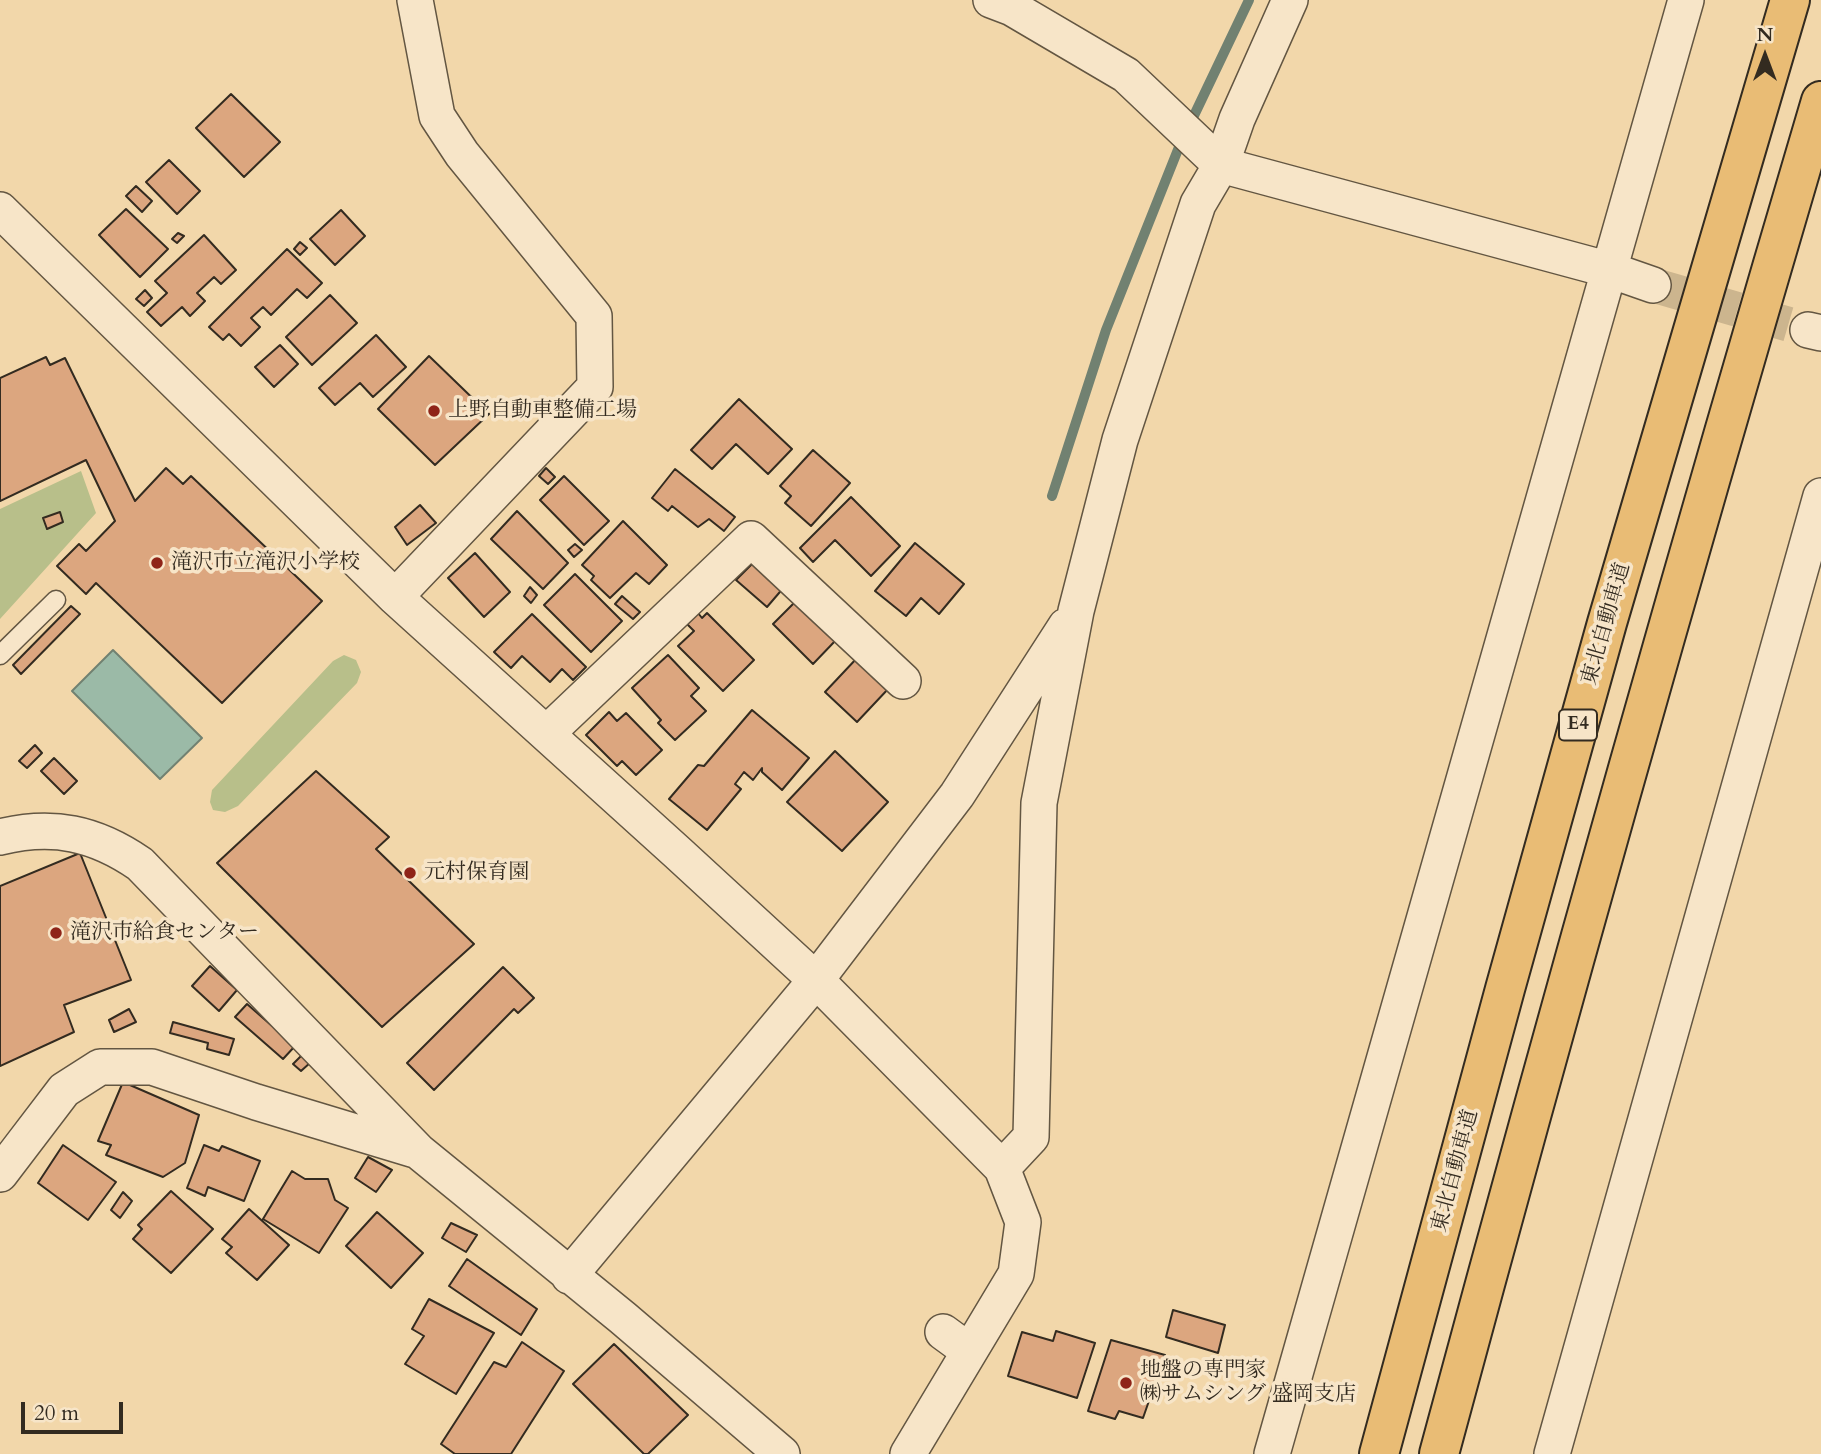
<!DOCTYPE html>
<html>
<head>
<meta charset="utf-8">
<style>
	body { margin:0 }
	#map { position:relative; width:1821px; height:1454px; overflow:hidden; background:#f2d7aa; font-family:Cardo,serif }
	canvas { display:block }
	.north { position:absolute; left:1730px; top:21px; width:70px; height:70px; -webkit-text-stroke:5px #f7e5c8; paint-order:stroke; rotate:0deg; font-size:19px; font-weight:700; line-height:28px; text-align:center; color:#332b20 }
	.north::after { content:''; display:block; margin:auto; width:24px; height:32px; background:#332b20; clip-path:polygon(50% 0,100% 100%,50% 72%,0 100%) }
	.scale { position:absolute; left:21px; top:1402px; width:102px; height:32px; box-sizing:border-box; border:4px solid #332b20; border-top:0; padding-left:9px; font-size:21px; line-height:24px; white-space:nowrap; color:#332b20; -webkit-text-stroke:5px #f7e5c8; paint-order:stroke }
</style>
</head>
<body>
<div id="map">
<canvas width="1821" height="1454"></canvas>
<div class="north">N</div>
<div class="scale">20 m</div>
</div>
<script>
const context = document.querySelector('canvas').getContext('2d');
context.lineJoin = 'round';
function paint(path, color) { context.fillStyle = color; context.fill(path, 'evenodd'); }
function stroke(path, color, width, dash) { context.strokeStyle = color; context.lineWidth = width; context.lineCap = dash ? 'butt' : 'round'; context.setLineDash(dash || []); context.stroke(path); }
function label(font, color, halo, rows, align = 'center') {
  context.font = font + ' Cardo,"Noto Serif JP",serif'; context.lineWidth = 7; context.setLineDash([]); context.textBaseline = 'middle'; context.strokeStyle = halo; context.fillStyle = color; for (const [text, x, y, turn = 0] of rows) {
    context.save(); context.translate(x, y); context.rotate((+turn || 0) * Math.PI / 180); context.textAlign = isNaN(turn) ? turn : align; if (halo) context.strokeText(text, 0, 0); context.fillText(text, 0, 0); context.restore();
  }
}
paint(new Path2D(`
	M81 471 96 513 0 619V509Z
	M344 655 356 660 361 672 357 683 238 806 225 812 213 810 210 802 212 790 333 661Z`), '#b8bf8a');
const water = new Path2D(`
	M113 650 202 738 160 779 72 691Z`);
paint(water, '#9bbaa7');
stroke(water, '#718171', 2);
stroke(new Path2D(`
	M1052 496 1106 330 1179 147 1249 0`), '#718171', 10);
const building = new Path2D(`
	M231 94 280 142 244 177 196 128Z
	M169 160 200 191 177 214 146 182Z
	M136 186 152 201 142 212 126 196Z
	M126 209 168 249 140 277 99 235Z
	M341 210 365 236 335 265 310 239Z
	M178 233 184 236 177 243 172 239Z
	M204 235 236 270 221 284 214 277 197 293 205 301 190 316 182 307 161 326 147 312 167 293 155 281Z
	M300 242 307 248 300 255 294 249Z
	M287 249 322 283 307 298 297 289 271 315 263 307 251 318 260 327 241 346 229 334 223 340 209 327Z
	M145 290 152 298 144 306 136 299Z
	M330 295 357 323 312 365 286 337Z
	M376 335 406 367 373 397 360 383 335 405 319 388Z
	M280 345 298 364 274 387 255 367Z
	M429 356 489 414 435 465 378 409Z
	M46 357 50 365 65 358 135 501 166 468 183 484 191 476 322 601 222 703 96 583 86 594 57 566 79 544 86 551 115 521 86 460 0 501V378Z
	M739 399 792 449 768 474 736 444 712 469 691 450Z
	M813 450 850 483 811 526 785 503 791 496 780 486Z
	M546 468 555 477 548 484 539 476Z
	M675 469 735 517 724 531 709 519 698 527 672 506 668 511 652 498Z
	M564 476 609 521 584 545 540 500Z
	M851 497 900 546 871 576 835 540 813 562 800 548Z
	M420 505 436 523 407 545 395 527Z
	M517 511 568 563 543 589 491 539Z
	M60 512 63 522 47 529 43 518Z
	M623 521 667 565 649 584 636 573 610 598 591 580 594 576 582 565Z
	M915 543 964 584 939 614 921 598 906 616 875 591Z
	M575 544 582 550 574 557 568 550Z
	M475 553 510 592 484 617 448 578Z
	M755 561 785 586 767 607 736 580Z
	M575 574 622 621 591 652 544 605Z
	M530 587 537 595 531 603 524 596Z
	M622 596 640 612 633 619 615 604Z
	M796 601 836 640 813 664 773 624Z
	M71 606 80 614 21 674 13 665Z
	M698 613 702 618 707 613 754 660 723 691 678 646 694 631 687 624Z
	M532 614 586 667 573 680 562 669 550 682 522 656 511 668 494 652Z
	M668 655 699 688 691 696 706 711 675 740 658 723 661 720 632 688Z
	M857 658 889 688 857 722 825 692Z
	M752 710 809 758 782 790 762 772V768L753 780 744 772 735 784 741 789 707 830 669 799 698 765 704 766Z
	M609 712 617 721 626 713 662 750 636 775 622 761 617 766 586 735Z
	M35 745 42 753 27 768 19 761Z
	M835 751 888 802 842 851 787 802Z
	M54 758 77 781 64 794 41 771Z
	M316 771 389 837 376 849 474 944 382 1027 217 863Z
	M80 853 131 980 64 1005 74 1032 0 1066V886Z
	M210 966 237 990 219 1011 192 986Z
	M503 967 534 998 518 1013 514 1009 434 1090 407 1063Z
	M247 1004 295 1046 283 1059 235 1017Z
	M129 1009 136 1022 114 1032 109 1020Z
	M173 1022 234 1039 229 1055 207 1049 208 1043 170 1033Z
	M303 1054 311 1062 301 1071 293 1064Z
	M123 1082 199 1115 185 1163 163 1177 106 1155 111 1145 98 1141Z
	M63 1145 116 1182 88 1220 38 1183Z
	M204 1145 219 1151 222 1146 260 1161 244 1201 208 1187 205 1196 187 1188Z
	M368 1157 392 1170 376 1192 355 1178Z
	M292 1171 305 1179H328L335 1200 348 1208 319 1253 263 1219Z
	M171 1191 213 1229 171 1273 133 1239 142 1229 138 1225Z
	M123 1192 132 1201 120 1218 111 1210Z
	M249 1209 289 1245 257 1280 226 1253 232 1247 222 1239Z
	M377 1212 423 1253 391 1288 346 1246Z
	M451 1223 477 1235 466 1252 442 1238Z
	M467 1259 537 1309 521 1335 449 1286Z
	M429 1299 494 1333 456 1394 405 1364 424 1336 412 1329Z
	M1173 1310 1225 1325 1218 1353 1166 1337Z
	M1056 1331 1095 1343 1077 1398 1008 1376 1022 1332 1053 1341Z
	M1111 1340 1165 1355 1143 1418 1119 1411 1115 1419 1088 1411Z
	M522 1342 564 1371 511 1454H455L441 1444 494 1362 506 1367Z
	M614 1344 688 1415 648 1454H644L573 1384Z`);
paint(building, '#dca67f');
stroke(building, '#332b20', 2);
stroke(new Path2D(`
	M1653 285 1808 330`), '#ccb58e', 35, [35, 18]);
const lane = new Path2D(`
	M0 655 56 600`);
const street = new Path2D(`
	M991 0 1012 8 1126 75 1221 165 1610 270 1653 285
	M0 210 395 597 678 853 816 980 1002 1168 1023 1222 1016 1274 908 1454
	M1808 330 1821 333
	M395 597 595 387 594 316 462 154 437 116 415 0
	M547 733 751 539 903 681
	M0 837C53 824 95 833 140 864L418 1151 623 1318 782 1454
	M1002 1168 1031 1137 1039 803 1076 611 1120 440 1198 204 1221 165 1237 119 1290 0
	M0 1174 64 1090 100 1067H152L256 1102 415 1150
	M569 1276 816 980 957 795 1066 626
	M943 1332 969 1351
	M1272 1454 1686 0
	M1552 1454 1821 496`);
const highway = new Path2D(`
	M1379 1454 1505 989 1607 623 1790 0
	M1439 1454C1561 1001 1688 550 1821 101`);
stroke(lane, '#635642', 21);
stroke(street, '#635642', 38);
stroke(highway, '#332b20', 42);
stroke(lane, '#f7e5c8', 18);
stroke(street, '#f7e5c8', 35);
stroke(highway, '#e9bc75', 38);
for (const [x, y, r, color] of [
	[434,411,7,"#8f2418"],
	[157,563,7,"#8f2418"],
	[410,873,7,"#8f2418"],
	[56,933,7,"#8f2418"],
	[1126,1383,7,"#8f2418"]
]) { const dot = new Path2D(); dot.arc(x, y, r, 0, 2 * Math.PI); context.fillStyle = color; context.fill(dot); stroke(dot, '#f7e5c8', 2.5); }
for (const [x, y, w] of [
	[1578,725,38]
]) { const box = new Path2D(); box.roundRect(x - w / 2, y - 15.5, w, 31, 5); context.fillStyle = '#f7e5c8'; context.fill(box); stroke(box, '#332b20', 2); }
label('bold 19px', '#332b20', null, [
	["E4",1578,725]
]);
label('21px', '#332b20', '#f7e5c8', [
	["上野自動車整備工場",448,411],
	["滝沢市立滝沢小学校",171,563],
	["元村保育園",424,873],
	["滝沢市給食センター",70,933],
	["地盤の専門家",1140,1371],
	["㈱サムシング 盛岡支店",1140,1395]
], 'left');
label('21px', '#332b20', '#f7e5c8', [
	["東北自動車道",1607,624,-74],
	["東北自動車道",1456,1171,-75]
]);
</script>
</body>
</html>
